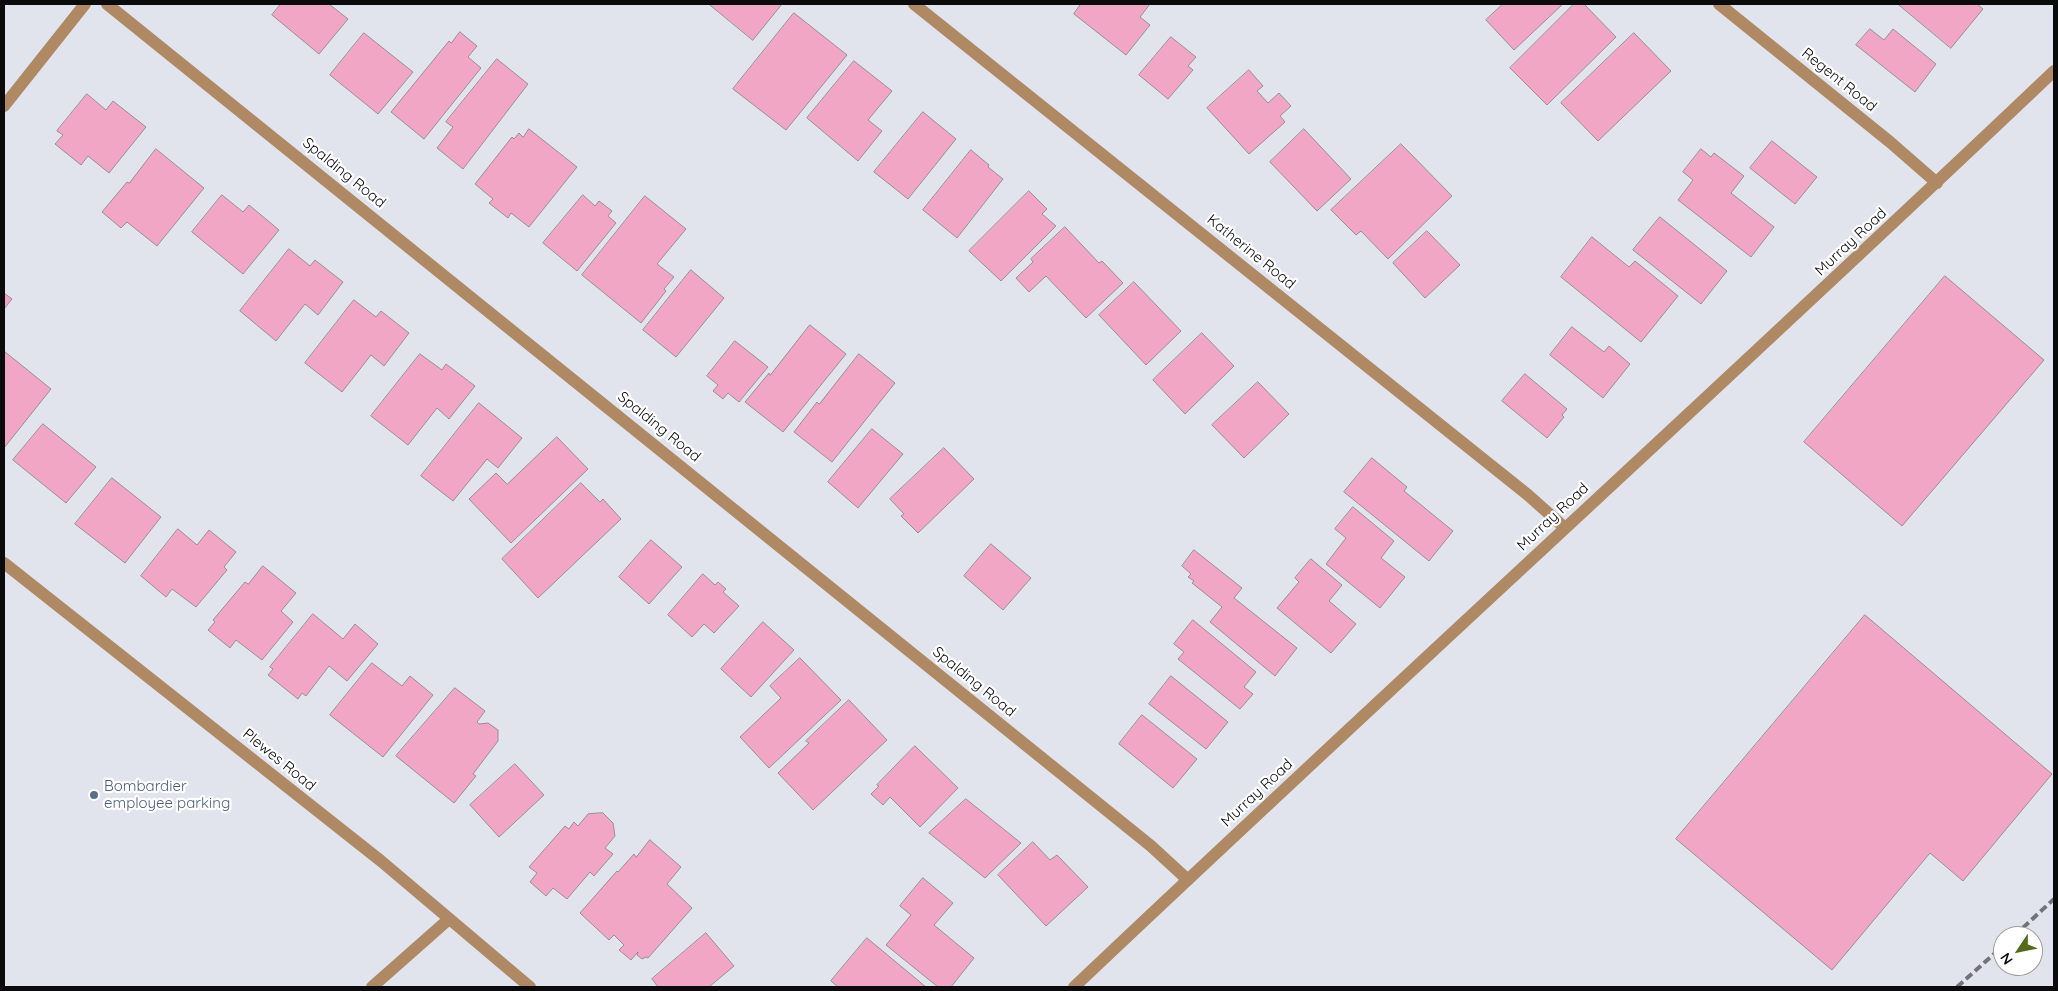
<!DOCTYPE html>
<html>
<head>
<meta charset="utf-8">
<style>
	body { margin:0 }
	#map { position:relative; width:2058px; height:991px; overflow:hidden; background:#e1e4ed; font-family:Quicksand,sans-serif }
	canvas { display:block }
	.frame { position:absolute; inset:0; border:5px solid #0b0b0e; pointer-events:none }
	.north { position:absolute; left:1993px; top:926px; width:50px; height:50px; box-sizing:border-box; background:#fff; border:1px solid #9d9d9f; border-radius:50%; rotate:236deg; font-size:14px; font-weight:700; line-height:20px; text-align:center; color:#0b0b0e }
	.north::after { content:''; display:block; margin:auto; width:18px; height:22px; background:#556b1a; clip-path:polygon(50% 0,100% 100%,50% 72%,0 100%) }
</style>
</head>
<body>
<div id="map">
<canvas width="2058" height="991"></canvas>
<div class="frame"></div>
<div class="north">N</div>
</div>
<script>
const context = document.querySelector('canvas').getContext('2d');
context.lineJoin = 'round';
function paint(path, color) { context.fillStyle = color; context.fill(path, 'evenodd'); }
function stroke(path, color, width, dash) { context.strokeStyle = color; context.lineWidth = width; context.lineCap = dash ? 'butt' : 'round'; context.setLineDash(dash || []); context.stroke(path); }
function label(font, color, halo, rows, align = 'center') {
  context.font = font + ' Quicksand,sans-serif'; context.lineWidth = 4.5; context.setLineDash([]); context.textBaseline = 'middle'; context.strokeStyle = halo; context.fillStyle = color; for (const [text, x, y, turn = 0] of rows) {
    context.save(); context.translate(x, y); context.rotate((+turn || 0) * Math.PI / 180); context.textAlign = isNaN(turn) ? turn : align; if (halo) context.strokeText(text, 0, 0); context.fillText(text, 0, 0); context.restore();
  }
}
const building = new Path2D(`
	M281 4H329L348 19 319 54 272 15Z
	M709 4H782L753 40Z
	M1081 4H1150L1140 17 1150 25 1126 55 1074 14Z
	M1503 4H1563L1514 50 1486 20Z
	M1574 4H1584L1616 37 1547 105 1510 68Z
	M1898 4H1977L1983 9 1951 48Z
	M794 13 847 55 786 130 733 89Z
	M1870 29 1884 40 1893 29 1936 64 1915 92 1856 45Z
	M460 32 477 46 468 57 481 68 424 139 391 112 449 41 451 43Z
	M364 33 413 72 378 114 330 75Z
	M1634 33 1671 71 1598 141 1561 103Z
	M1171 37 1196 57 1188 66 1193 70 1168 99 1139 75Z
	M497 59 528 84 463 169 437 148 453 127 446 122Z
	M854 61 892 91 868 120 882 131 858 161 807 118Z
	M1249 70 1263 86 1257 91 1268 103 1279 93 1291 106 1280 116 1285 122 1249 154 1207 108Z
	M87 94 106 110 113 101 146 127 109 173 88 156 81 165 55 144 63 135 57 131Z
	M923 112 956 139 908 199 874 172Z
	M529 129 577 167 529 227 511 213 508 218 489 203 493 199 475 184 512 137 514 139 519 133 523 137Z
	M1304 129 1351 179 1317 211 1270 162Z
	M1772 141 1817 177 1795 204 1750 168Z
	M1401 144 1452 196 1388 259 1361 231 1356 235 1331 210Z
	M156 149 204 188 157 246 127 222 121 228 102 212 127 182 129 183Z
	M1701 149 1711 157 1714 153 1744 176 1731 193 1774 227 1751 257 1678 200 1693 180 1683 172Z
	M971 150 989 165 988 167 1003 179 957 238 923 210Z
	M1029 191 1047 209 1042 214 1056 226 1001 281 969 251Z
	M222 195 243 212 249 205 279 230 243 274 192 232Z
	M583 195 595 206 599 201 612 211 608 216 616 223 577 271 543 243Z
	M645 196 686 229 657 264 674 277 664 289 666 291 641 323 582 275Z
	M1660 217 1727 271 1701 304 1633 250Z
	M1065 227 1099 263 1102 261 1123 283 1086 318 1046 276 1029 292 1016 278 1033 262 1031 259Z
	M1427 231 1460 265 1425 298 1393 263Z
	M1592 237 1629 267 1635 261 1678 296 1641 342 1561 277Z
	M289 249 310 266 315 260 343 282 318 315 305 304 276 341 240 311Z
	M691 270 724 298 676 357 643 330Z
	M1945 276 2044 360 1902 526 1804 442Z
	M1134 282 1181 331 1146 365 1099 315Z
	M4 293 12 299 4 309Z
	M354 300 376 317 381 311 409 333 384 366 371 355 342 392 305 363Z
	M810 325 846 354 783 432 745 402 769 373 770 375Z
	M1572 327 1604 352 1609 346 1630 364 1603 398 1550 355Z
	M1202 333 1234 366 1185 414 1153 380Z
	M735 341 768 367 739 402 728 393 723 399 713 391 718 385 707 376Z
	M4 351 51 389 4 448Z
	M420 354 442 370 446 364 475 386 449 419 437 408 408 445 371 416Z
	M859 354 895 383 832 462 794 432 817 402 819 404Z
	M1525 374 1567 409 1562 415 1564 417 1547 438 1502 401Z
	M1258 382 1289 414 1244 458 1212 425Z
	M479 403 522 438 498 468 487 459 453 501 421 476Z
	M43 424 96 467 66 503 13 460Z
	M872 429 903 454 858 508 828 482Z
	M557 437 588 469 511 543 469 499 496 473 507 484Z
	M944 448 974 479 918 533 901 516 904 514 890 499Z
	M1372 458 1407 487 1404 491 1453 531 1429 561 1344 492Z
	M112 478 161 517 125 563 75 524Z
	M581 483 600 502 603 499 621 519 538 598 502 559Z
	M1353 507 1394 541 1381 558 1405 577 1380 608 1326 564 1346 538 1335 529Z
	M178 529 197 545 209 530 236 552 224 567 227 570 196 607 172 589 166 597 141 576Z
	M651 540 682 567 649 604 619 577Z
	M991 544 1031 578 1003 610 964 576Z
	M1194 550 1242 588 1234 598 1297 648 1275 676 1210 622 1222 607 1192 583 1194 581 1188 577 1191 574 1182 566Z
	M1311 559 1342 585 1329 601 1356 624 1331 653 1277 608 1299 582 1295 578Z
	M263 566 296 593 281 611 293 622 262 660 236 640 230 648 208 630 215 622 213 620 245 582 248 584Z
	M703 574 715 585 718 582 726 589 723 592 739 606 714 633 704 624 692 637 668 615Z
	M313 614 343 639 355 624 378 644 347 681 329 666 306 696 302 693 298 699 268 675 273 669 270 667Z
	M1865 615 2052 774 1963 881 1930 853 1832 970 1676 839Z
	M1193 620 1256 672 1244 687 1253 694 1240 709 1178 659 1184 652 1174 644Z
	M763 622 794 650 751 697 721 669Z
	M800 658 841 700 769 768 740 737 781 698 770 686Z
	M372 663 402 686 410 676 433 695 383 757 330 715Z
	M1171 676 1228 722 1206 749 1149 704Z
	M455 688 485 711 477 722 479 724 488 723 498 730V741L473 774 476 776 454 803 396 756Z
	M849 700 887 740 813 810 778 773 809 743 806 741Z
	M1142 715 1197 759 1173 788 1119 744Z
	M915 746 958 788 920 827 890 797 883 805 871 794 879 786 877 785Z
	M515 764 544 795 499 837 470 805Z
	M966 799 1021 843 985 878 929 833Z
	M603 813 613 823 615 836 605 848 613 854 594 876 590 872 567 899 553 888 546 896 530 882 537 873 529 867 565 826 569 829 574 822 578 826 588 814Z
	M650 840 681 867 667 884 692 908 648 958 646 957 642 959 637 955 638 952 631 960 619 950 624 945 614 935 609 940 580 913 617 871 618 872 634 854 636 857Z
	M1033 842 1050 860 1057 855 1088 887 1046 926 998 875Z
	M923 878 953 903 934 925 974 958 951 987H938L886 945 911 915 900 906Z
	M706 933 734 966 709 987H658L652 979Z
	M867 938 926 987H838L831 981Z`);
paint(building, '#f1a6c5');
stroke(building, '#998e92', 1);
stroke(new Path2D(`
	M372 987 449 919`), '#af8963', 12);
stroke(new Path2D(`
	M107 4 1151 846 1188 880
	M914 4 1528 495 1565 528
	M1719 4 1890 142 1937 183
	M4 106 85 4
	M4 563 381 861 530 987
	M1074 987C1399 679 1730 379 2054 71`), '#af8963', 12);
stroke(new Path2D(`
	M2014 936 2054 899
	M1957 987 2003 946`), '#717379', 4, [8, 4]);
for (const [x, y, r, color] of [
	[94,795,5,"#5c6f8a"]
]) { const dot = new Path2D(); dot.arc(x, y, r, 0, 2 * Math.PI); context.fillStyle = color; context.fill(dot); stroke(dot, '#fff', 2); }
label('15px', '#0b0b0e', '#fff', [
	["Regent Road",1839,80,39],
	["Spalding Road",344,173,39],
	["Murray Road",1851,242,-43],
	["Katherine Road",1251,252,39],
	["Spalding Road",659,427,39],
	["Murray Road",1553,517,-43],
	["Spalding Road",974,682,39],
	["Plewes Road",279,760,39],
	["Murray Road",1257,793,-43]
]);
label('15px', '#4e5e75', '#fff', [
	["Bombardier",104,786],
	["employee parking",104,803]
], 'left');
</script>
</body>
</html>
